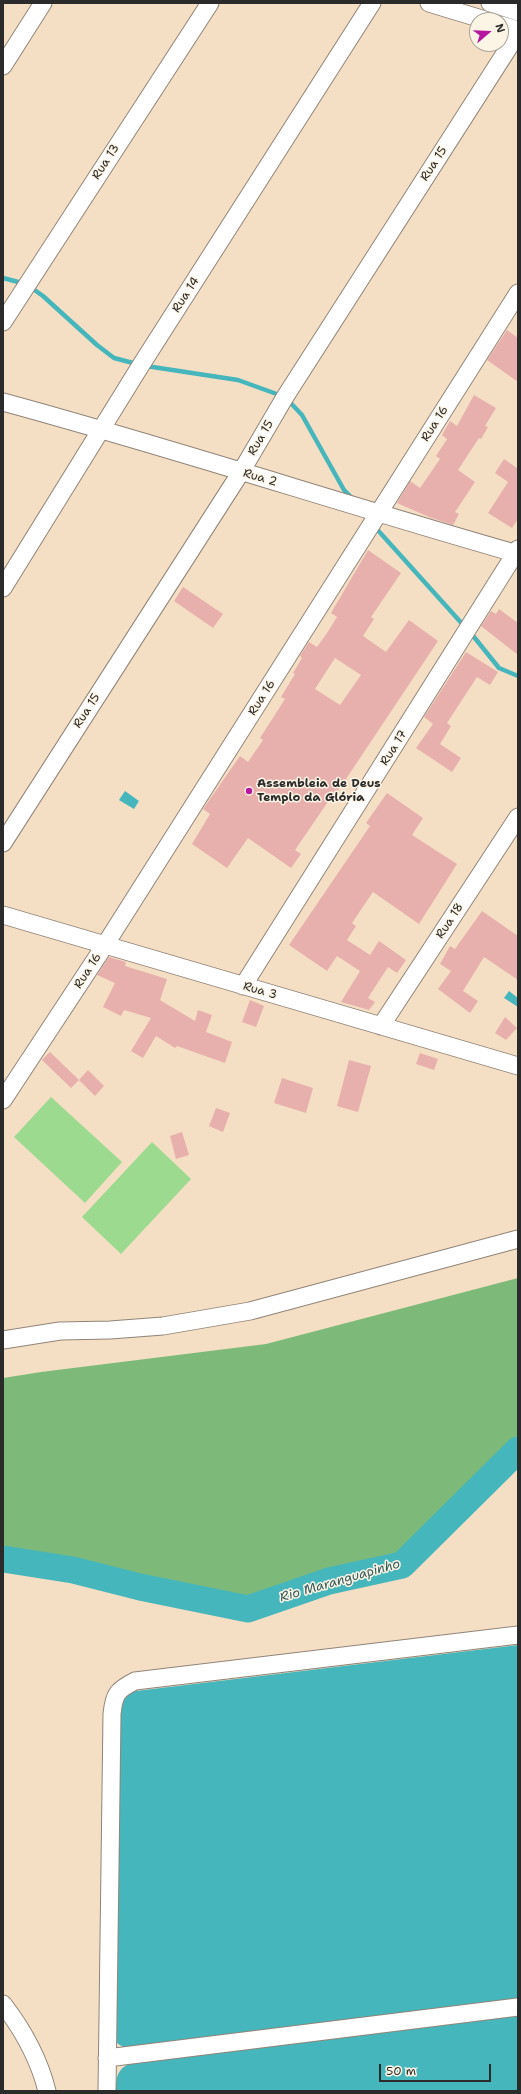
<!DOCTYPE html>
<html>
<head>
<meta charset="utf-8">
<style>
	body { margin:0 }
	#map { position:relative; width:521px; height:2094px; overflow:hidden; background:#f5dfc4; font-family:"Shantell Sans",sans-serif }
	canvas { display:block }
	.frame { position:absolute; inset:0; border:4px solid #2b2b2b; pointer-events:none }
	.north { position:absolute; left:469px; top:12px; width:40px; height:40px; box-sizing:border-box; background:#fcf5e5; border:1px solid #a8a49b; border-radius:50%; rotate:71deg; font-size:11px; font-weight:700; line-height:16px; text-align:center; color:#2b2b2b }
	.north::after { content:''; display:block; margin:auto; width:14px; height:18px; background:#b5179e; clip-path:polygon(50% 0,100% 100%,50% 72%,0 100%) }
	.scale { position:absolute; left:379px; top:2064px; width:112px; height:18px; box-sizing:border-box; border:2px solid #2b2b2b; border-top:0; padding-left:5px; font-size:12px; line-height:14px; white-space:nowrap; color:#2b2b2b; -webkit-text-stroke:3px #fcf5e5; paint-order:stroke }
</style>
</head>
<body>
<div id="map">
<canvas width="521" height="2094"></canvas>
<div class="frame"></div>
<div class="north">N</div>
<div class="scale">50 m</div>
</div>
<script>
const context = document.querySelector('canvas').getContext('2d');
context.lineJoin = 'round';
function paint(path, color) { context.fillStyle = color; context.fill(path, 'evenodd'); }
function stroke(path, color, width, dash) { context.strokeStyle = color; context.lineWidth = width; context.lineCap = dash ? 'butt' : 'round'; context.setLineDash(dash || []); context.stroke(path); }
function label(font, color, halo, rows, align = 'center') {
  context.font = font + ' "Shantell Sans",sans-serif'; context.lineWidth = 3; context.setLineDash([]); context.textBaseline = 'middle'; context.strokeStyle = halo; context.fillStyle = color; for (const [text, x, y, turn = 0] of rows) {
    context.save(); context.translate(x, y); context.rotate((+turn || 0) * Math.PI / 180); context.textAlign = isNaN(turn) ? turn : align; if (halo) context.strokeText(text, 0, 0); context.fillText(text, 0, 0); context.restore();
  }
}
paint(new Path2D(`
	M51 1097 122 1162 85 1203 14 1137Z
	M152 1142 191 1179 121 1254 82 1217Z`), '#9cda8f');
paint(new Path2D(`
	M518 1278V1450L402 1565 329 1581 248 1609 140 1587 73 1570 3 1559V1378L41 1372 266 1344Z`), '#7dba7a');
paint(new Path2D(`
	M125 791 139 801 134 809 119 800Z
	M509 991 518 998V1007L504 998Z
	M518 1645V1999L126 2049 117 2043 113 2033 119 1708 122 1696 136 1691Z
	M518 2015V2091H116C116 2077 117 2070 130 2063Z`), '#46b6bd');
stroke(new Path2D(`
	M3 278 26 284 43 296 97 345 114 358 137 364
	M146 366 238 380 285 397 302 415 344 490 353 499
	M375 527 465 627
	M470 632 499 668 518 676`), '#46b6bd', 4.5);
stroke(new Path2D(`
	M3 1559 73 1570 140 1587 248 1609 329 1581 402 1565 518 1450`), '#46b6bd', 27);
paint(new Path2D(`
	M507 330 518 338V382L487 360Z
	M474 395 496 408 485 426 488 427 481 439 479 438 458 470 475 482 455 512 459 514 453 525 429 517 397 503 410 481 420 488 440 459 436 456 447 439 442 435 450 421 457 426Z
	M504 459 517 468 518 466V519L512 528 488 513 508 482 495 473Z
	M368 550 401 573 371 617 374 619 363 636 386 652 409 620 438 641 338 791 336 790 295 850 301 854 291 868 248 838 227 868 192 844 210 814 203 809 240 756 248 762 263 740 260 738 285 699 281 697 295 674 293 673 302 658 300 656 309 642 317 647 327 633 337 617 331 613ZM335 658 361 675 340 705 315 689Z
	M183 587 223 614 213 628 174 601Z
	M499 609 518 623V655L481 626 491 611 496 614Z
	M466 652 498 672 490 685 477 677 447 723 451 726 440 744 461 758 452 772 416 748 433 724 424 717Z
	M387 793 423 818 412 835 457 864 419 924 373 892 352 923 356 926 347 940 370 955 379 941 406 960 397 973 388 967 368 998 375 1002 369 1010 341 1002 360 971 337 956 327 971 289 945 370 826 366 823Z
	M482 911 518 936V980L484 957 463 991 478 1001 470 1013 438 989 451 971 440 964 450 946 455 949Z
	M109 957 126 962 125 966 167 979 160 1000 195 1021 198 1010 212 1015 206 1032 232 1042 225 1063 177 1046 175 1048 156 1036 143 1058 131 1051 151 1018 124 1010 121 1016 103 1007 115 983 97 975Z
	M250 1000 264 1006 256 1027 242 1022Z
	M505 1017 517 1028 506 1040 495 1033Z
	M50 1052 79 1080 71 1088 42 1060Z
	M420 1053 438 1059 434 1070 416 1064Z
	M349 1060 371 1066 358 1112 337 1106Z
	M88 1070 104 1086 95 1096 79 1080Z
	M282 1078 313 1088 306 1113 274 1103Z
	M216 1108 230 1113 223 1132 209 1126Z
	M182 1132 189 1155 176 1159 170 1136Z`), '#e7b0ad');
const minor = new Path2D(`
	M429 3 485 20
	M490 3 518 12
	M501 25 518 30
	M3 66 43 3
	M3 322 210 3
	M3 402C176 449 346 505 518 554
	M3 588 141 365 372 3
	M3 843 241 472 285 397 518 33
	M3 915 518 1066
	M243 986 518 549
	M381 1026 518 817
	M3 1100 105 945 518 293
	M3 1340 60 1331 110 1330 163 1326 250 1311 518 1239
	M3 2004C23 2030 39 2059 47 2091
	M107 2058 518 2007
	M107 2091 112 1714C114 1694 117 1690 135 1681L518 1635`);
stroke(minor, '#908578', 19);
stroke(minor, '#fff', 17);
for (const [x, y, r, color] of [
	[249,791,4,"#b5179e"]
]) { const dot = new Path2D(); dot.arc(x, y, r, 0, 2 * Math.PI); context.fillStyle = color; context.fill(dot); stroke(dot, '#fcf5e5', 1.5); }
label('12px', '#2b2b2b', '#fcf5e5', [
	["Rua 13",106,162,-57],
	["Rua 15",434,164,-57],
	["Rua 14",186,295,-57],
	["Rua 16",435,424,-58],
	["Rua 15",261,438,-60],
	["Rua 2",260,478,16],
	["Rua 16",262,698,-58],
	["Rua 15",87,711,-57],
	["Rua 17",394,748,-58],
	["Rua 18",450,921,-57],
	["Rua 16",88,971,-57],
	["Rua 3",260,991,16]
]);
label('bold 12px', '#2b2b2b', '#fcf5e5', [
	["Assembleia de Deus",257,784],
	["Templo da Glória",257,798]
], 'left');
label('italic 13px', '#345c5e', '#fcf5e5', [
	["Rio Maranguapinho",340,1581,-16]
]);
</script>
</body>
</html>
